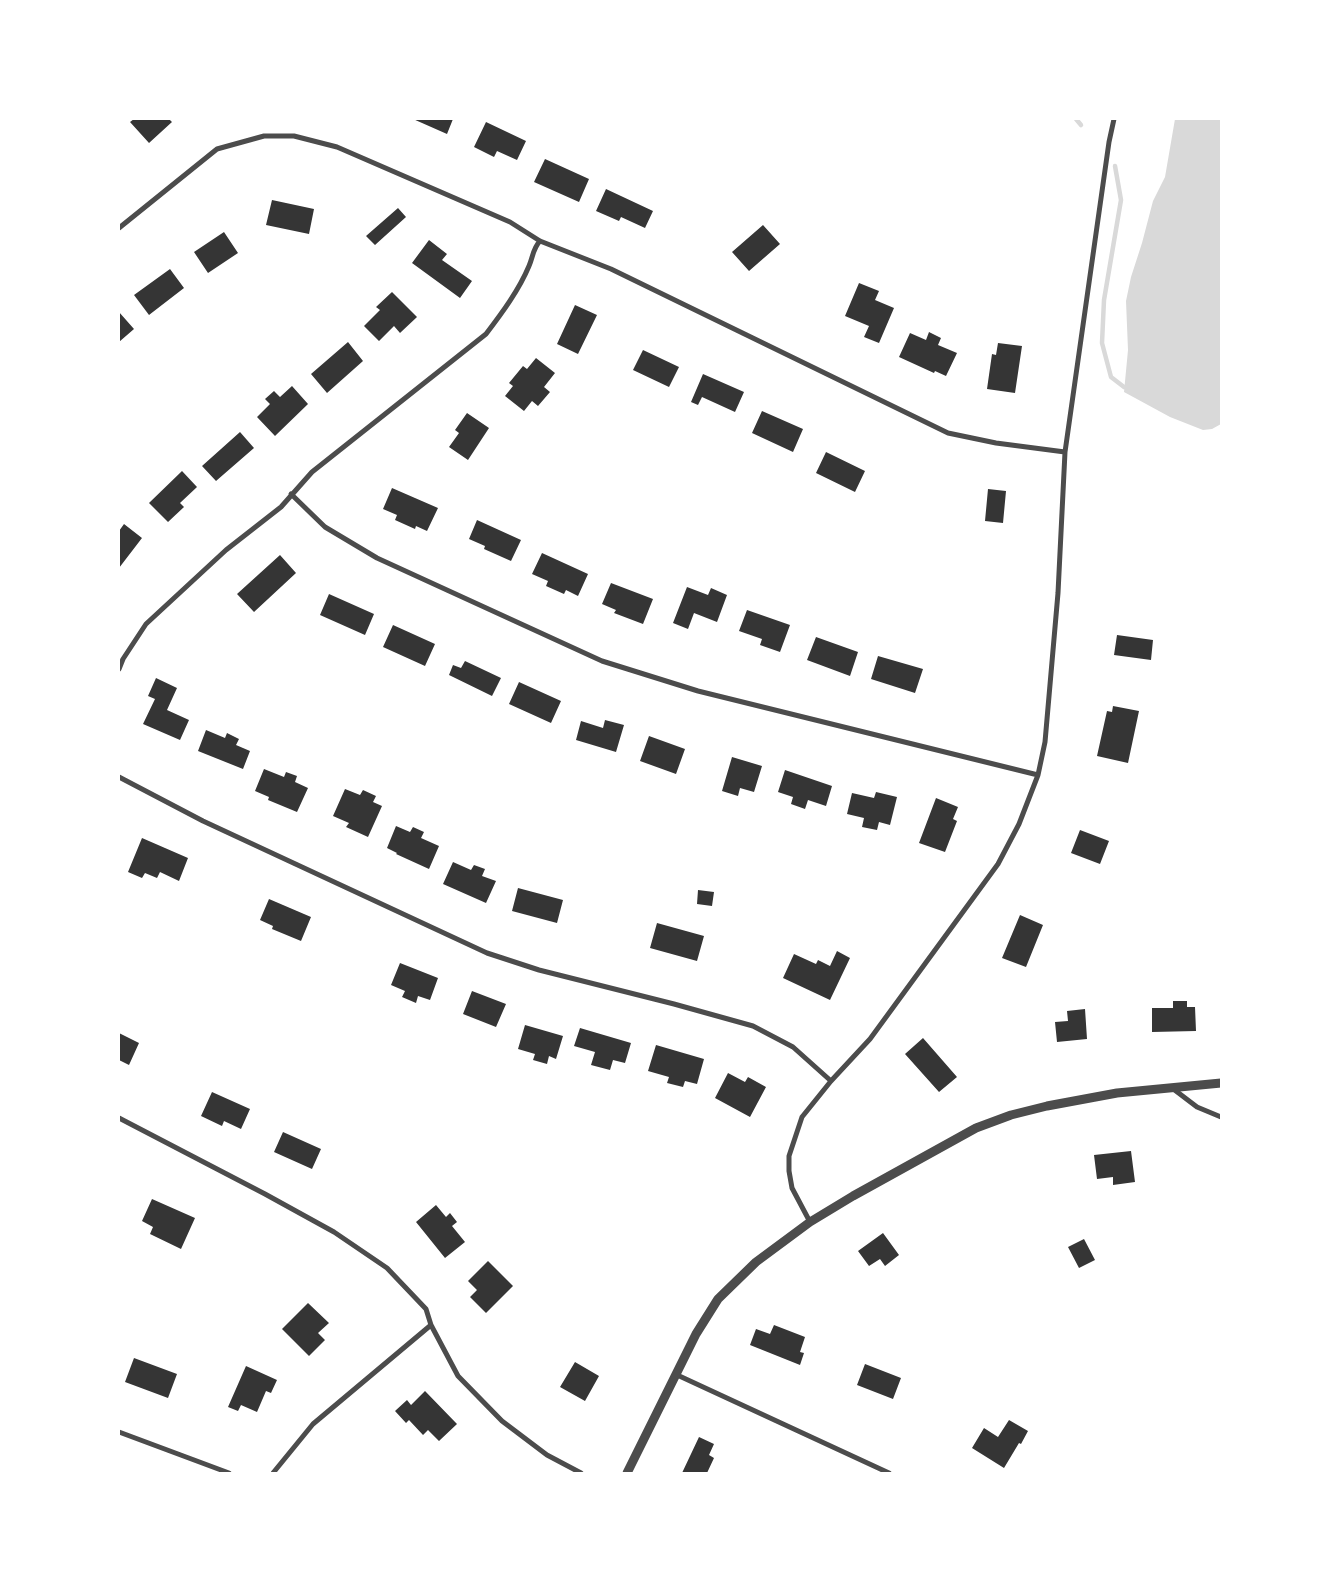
<!DOCTYPE html>
<html>
<head>
<meta charset="utf-8">
<style>
	body { margin:0 }
	#map { position:relative; width:1340px; height:1592px; overflow:hidden; background:#fff; font-family:Manrope,sans-serif }
	canvas { display:block }
	.frame { position:absolute; inset:0; border:120px solid #fff; pointer-events:none }
</style>
</head>
<body>
<div id="map">
<canvas width="1340" height="1592"></canvas>
<div class="frame"></div>
</div>
<script>
const context = document.querySelector('canvas').getContext('2d');
context.lineJoin = 'round';
function paint(path, color) { context.fillStyle = color; context.fill(path, 'evenodd'); }
function stroke(path, color, width, dash) { context.strokeStyle = color; context.lineWidth = width; context.lineCap = dash ? 'butt' : 'round'; context.setLineDash(dash || []); context.stroke(path); }
paint(new Path2D(`
	M1175 119H1221V424L1212 429 1203 430 1170 417 1124 392 1128 350 1126 301 1131 277 1142 243 1153 201 1165 177Z`), '#d9d9d9');
stroke(new Path2D(`
	M1076 119 1081 125
	M1115 166 1121 200 1104 300 1102 343 1111 377 1124 387`), '#d9d9d9', 4.5);
paint(new Path2D(`
	M134 119H169L172 122 149 143 130 122Z
	M413 119H453L447 134Z
	M486 122 526 141 517 160 497 151 494 157 474 147Z
	M545 159 589 179 579 202 534 182Z
	M606 189 653 211 645 228 621 217 619 221 596 211Z
	M272 200 314 209 309 234 266 225Z
	M398 208 406 217 375 245 366 236Z
	M763 225 780 244 749 271 732 252Z
	M224 232 238 253 208 273 194 252Z
	M429 240 447 254 442 260 472 281 460 298 412 263Z
	M170 269 184 288 149 315 134 295Z
	M859 283 879 291 875 300 894 308 879 343 864 337 869 326 845 316Z
	M392 292 417 317 400 333 394 326 379 341 364 326 380 310 376 307Z
	M575 305 597 315 578 354 557 344Z
	M119 312 134 329 119 342Z
	M929 332 941 338 938 345 957 353 946 376 935 371 934 373 899 357 910 333 926 340Z
	M348 342 363 361 327 393 311 374Z
	M998 343 1022 346 1015 393 987 389 992 354 996 355Z
	M643 350 679 367 669 387 633 370Z
	M536 358 555 373 544 387 550 392 538 406 532 401 524 411 505 396 513 386 509 383 523 366 527 369Z
	M703 374 744 392 735 412 702 397 698 405 691 402Z
	M292 386 308 404 275 436 257 417 270 404 265 399 274 391 280 397Z
	M762 411 803 429 793 452 752 433Z
	M467 413 489 428 468 460 449 447 459 433 455 430Z
	M240 432 254 448 216 481 202 466Z
	M826 452 865 471 855 492 816 473Z
	M182 471 197 487 180 503 184 507 168 522 149 503Z
	M392 488 438 508 427 531 416 526 415 529 395 520 397 515 383 509Z
	M988 489 1006 491 1003 523 985 521Z
	M477 520 521 540 511 561 484 549 485 546 469 539Z
	M124 524 142 538 119 568V531Z
	M542 553 588 574 578 596 566 590 564 594 546 586 548 581 532 574Z
	M280 555 296 573 254 612 237 594Z
	M611 583 653 599 643 624 614 613 616 610 602 604Z
	M687 587 708 595 711 588 727 595 717 622 694 613 688 629 673 623Z
	M329 594 374 614 365 635 320 615Z
	M747 610 790 625 780 652 760 645 762 639 739 631Z
	M393 625 435 644 425 666 383 647Z
	M1117 635 1153 640 1151 660 1114 655Z
	M816 637 858 652 850 676 807 660Z
	M878 656 923 669 915 693 871 679Z
	M465 661 501 678 492 696 449 675 453 665 461 668Z
	M156 678 177 688 167 710 189 720 180 740 143 724 155 699 148 696Z
	M519 682 561 701 551 723 509 704Z
	M1113 706 1139 711 1128 763 1097 756 1107 711 1112 712Z
	M605 720 624 725 616 752 576 740 581 721 603 728Z
	M206 730 225 738 227 733 239 739 236 745 250 751 243 769 198 751Z
	M649 736 685 749 676 774 640 761Z
	M732 757 762 766 754 792 740 788 738 796 722 791Z
	M264 769 284 777 286 772 297 776 295 782 308 788 297 812 268 800 269 797 255 791Z
	M785 770 832 786 826 806 808 800 805 809 791 804 793 797 778 792Z
	M345 789 360 795 363 790 376 796 373 802 382 806 368 837 346 827 349 823 333 816Z
	M876 792 897 797 890 825 879 822 877 830 862 827 864 818 847 814 852 793 874 798Z
	M936 798 958 807 953 819 957 821 945 852 919 843Z
	M396 826 410 832 413 827 424 832 421 838 439 846 429 869 396 854 397 853 387 848Z
	M1080 830 1109 841 1100 864 1071 853Z
	M142 838 188 858 179 881 160 872 157 878 145 873 142 878 128 872Z
	M453 862 471 870 474 865 485 869 482 876 496 881 486 903 443 884Z
	M518 888 563 900 557 923 512 911Z
	M698 890 714 892 712 906 697 904Z
	M269 899 311 917 301 941 272 929 273 926 260 920Z
	M1020 915 1043 925 1026 967 1002 958Z
	M657 923 704 936 697 961 650 948Z
	M837 951 850 958 830 1000 783 978 794 954 816 964 818 960 830 966Z
	M400 963 438 978 430 1000 418 996 416 1003 402 997 405 991 391 985Z
	M472 991 506 1004 496 1027 463 1014Z
	M1173 1001H1187V1007H1195L1196 1031 1152 1032V1008H1173Z
	M1085 1009 1087 1039 1057 1042 1055 1022 1068 1021 1067 1011Z
	M525 1025 563 1036 556 1059 549 1056 547 1064 533 1060 535 1054 518 1049Z
	M580 1028 631 1043 625 1063 613 1060 610 1070 591 1065 595 1052 574 1046Z
	M119 1033 139 1043 129 1065 119 1060Z
	M923 1038 957 1077 939 1092 905 1054Z
	M656 1045 704 1059 697 1084 685 1081 683 1087 667 1083 669 1077 648 1071Z
	M728 1073 745 1082 748 1077 766 1087 750 1117 715 1098Z
	M212 1092 250 1109 241 1129 224 1121 222 1126 201 1116Z
	M283 1132 321 1149 312 1169 274 1152Z
	M1131 1151 1135 1182 1113 1185V1177L1097 1179 1094 1155Z
	M152 1199 195 1218 181 1249 150 1234 153 1227 142 1221Z
	M436 1205 446 1217 450 1213 457 1222 452 1226 465 1242 445 1258 416 1222Z
	M883 1233 899 1255 885 1266 880 1259 869 1266 858 1251Z
	M1084 1239 1095 1260 1079 1268 1068 1247Z
	M488 1261 513 1286 486 1313 470 1297 477 1290 468 1281Z
	M308 1303 329 1323 318 1333 325 1340 309 1356 282 1329Z
	M774 1325 805 1337 800 1352 804 1353 800 1365 750 1345 756 1329 770 1334Z
	M134 1358 177 1374 168 1398 125 1382Z
	M575 1362 599 1376 585 1401 560 1387Z
	M865 1364 901 1378 893 1399 857 1385Z
	M246 1366 277 1380 271 1393 266 1391 257 1412 241 1405 238 1411 228 1407Z
	M425 1391 457 1424 439 1441 428 1430 423 1435 409 1420 406 1423 395 1411 407 1400 411 1405Z
	M1009 1420 1028 1431 1021 1444 1019 1443 1004 1468 972 1448 984 1428 998 1437Z
	M699 1437 714 1444 709 1455 714 1458 707 1473H682Z`), '#353535');
stroke(new Path2D(`
	M119 228 217 149 264 136H294L337 147 510 222 540 241 611 269 948 433 996 443 1065 452
	M291 494 325 527 377 558 602 661 698 691 1038 775
	M119 669 123 659 146 624 226 550 281 507 312 472 486 334C502 313 519 290 529 266 533 257 533 248 540 241
	M119 777 203 821 487 953 539 970 674 1004 753 1026 793 1047 831 1081
	M1172 1088 1197 1107 1221 1117
	M119 1118 265 1194 334 1232 387 1268 426 1309 431 1325 458 1376 502 1421 547 1455 581 1473
	M810 1222 792 1188 789 1171V1156L802 1117 831 1081 870 1039 998 864 1019 824 1038 775 1045 742 1058 593 1065 452 1109 142 1114 119
	M675 1374 889 1473
	M119 1432 229 1473
	M273 1473 313 1424 431 1325`), '#4c4c4c', 5);
stroke(new Path2D(`
	M627 1473 696 1334 718 1299 756 1262 810 1222 853 1196 976 1128 1011 1115 1047 1106 1117 1093 1221 1083`), '#4c4c4c', 9);
</script>
</body>
</html>
